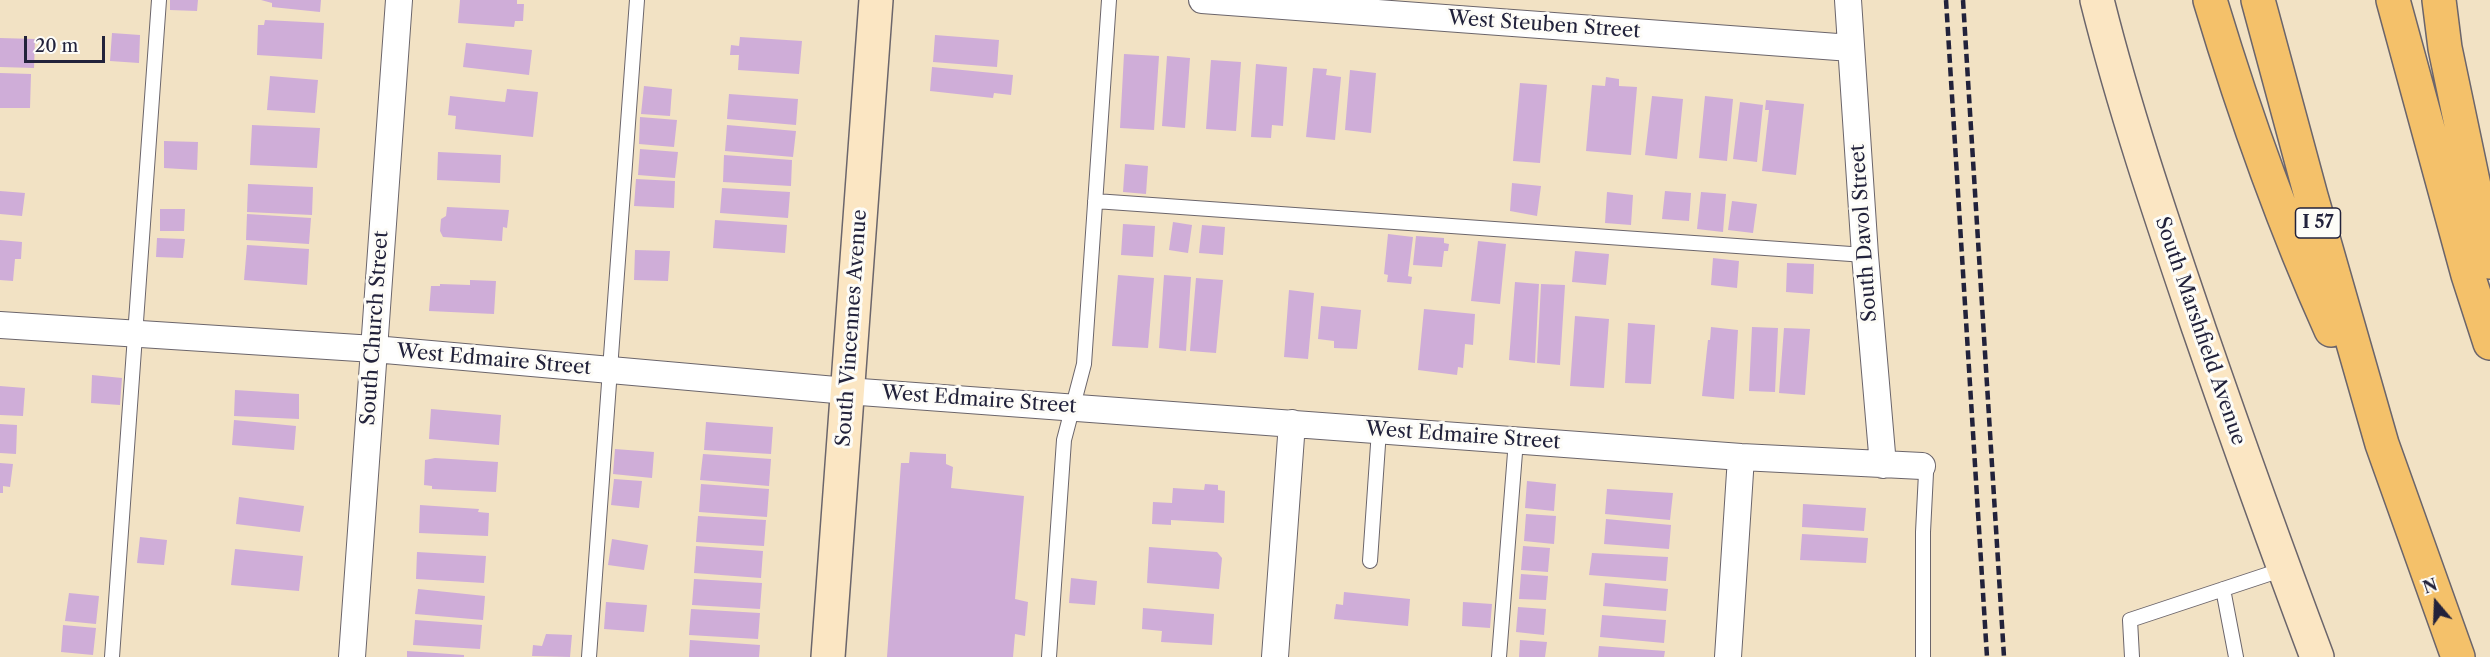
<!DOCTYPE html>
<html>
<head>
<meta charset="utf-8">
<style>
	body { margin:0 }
	#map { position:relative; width:2490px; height:657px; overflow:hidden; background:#f2e2c4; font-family:"Libre Caslon Text",serif }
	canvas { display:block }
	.north { position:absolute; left:2406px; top:573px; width:60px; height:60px; -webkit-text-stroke:4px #fdfcf7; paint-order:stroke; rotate:341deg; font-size:16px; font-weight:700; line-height:24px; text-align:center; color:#22223b }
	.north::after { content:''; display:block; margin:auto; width:21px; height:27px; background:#22223b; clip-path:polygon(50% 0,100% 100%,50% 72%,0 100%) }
	.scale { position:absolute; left:24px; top:36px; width:81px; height:27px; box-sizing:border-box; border:3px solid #22223b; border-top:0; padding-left:8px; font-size:18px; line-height:21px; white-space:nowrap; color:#22223b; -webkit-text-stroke:4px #fdfcf7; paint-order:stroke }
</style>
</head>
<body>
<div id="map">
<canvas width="2490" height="657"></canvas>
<div class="north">N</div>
<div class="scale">20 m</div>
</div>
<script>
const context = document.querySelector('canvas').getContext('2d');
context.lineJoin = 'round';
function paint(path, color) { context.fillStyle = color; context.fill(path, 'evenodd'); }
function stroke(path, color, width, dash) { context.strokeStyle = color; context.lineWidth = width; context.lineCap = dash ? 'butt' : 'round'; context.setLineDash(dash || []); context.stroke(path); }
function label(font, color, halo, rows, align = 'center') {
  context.font = font + ' "Libre Caslon Text",serif'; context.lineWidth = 6; context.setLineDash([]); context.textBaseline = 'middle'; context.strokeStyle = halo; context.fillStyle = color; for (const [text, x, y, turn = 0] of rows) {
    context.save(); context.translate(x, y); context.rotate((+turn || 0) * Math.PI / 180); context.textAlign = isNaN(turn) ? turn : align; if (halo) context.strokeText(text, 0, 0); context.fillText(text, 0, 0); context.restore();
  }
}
paint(new Path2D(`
	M170 0H198L197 11 170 10Z
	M261 0H321L320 12 272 7V3Z
	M460 0H517V4H524L523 21H515L514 27 458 23Z
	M265 20 324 23 322 59 257 55 258 25H264Z
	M112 33 140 35 139 63 110 61Z
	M935 35 999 40 997 67 933 62Z
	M740 37 802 41 799 74 738 70 739 55H730L731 45 739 46Z
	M0 38 35 39 34 68 0 67Z
	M466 43 532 50 529 75 463 67Z
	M1124 54 1159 56 1154 130 1120 128Z
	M1167 56 1190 58 1185 128 1162 126Z
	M1211 60 1241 62 1236 131 1206 129Z
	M1256 64 1287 67 1283 126 1272 125 1271 138 1251 137Z
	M932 67 1013 75 1011 95 994 93 993 98 930 91Z
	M1313 68 1327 69 1326 75 1341 77 1335 140 1306 137Z
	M1350 70 1376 73 1371 133 1345 130Z
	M0 73 31 74 30 108H0Z
	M270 76 318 80 315 113 267 110Z
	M1606 77 1619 79V86L1637 87 1631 155 1586 151 1592 85 1605 86Z
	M1520 83 1547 85 1540 163 1513 161Z
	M644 86 672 89 670 116 641 114Z
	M507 89 538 92 533 137 455 129 456 116 448 115 450 96 505 102Z
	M729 94 798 99 796 125 727 119Z
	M1652 96 1683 99 1677 159 1645 155Z
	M1705 96 1733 99 1727 161 1699 158Z
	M1766 100 1804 104 1796 175 1762 171 1769 110H1765Z
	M1740 102 1763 105 1757 162 1733 159Z
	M640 117 677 120 674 147 639 144Z
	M252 125 320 128 317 168 250 165Z
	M727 125 796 131 793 157 725 151Z
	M164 141 198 142 197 170 164 168Z
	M640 149 678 152 675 178 638 175Z
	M438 152 501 155 500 183 437 180Z
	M724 155 792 160 791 186 723 182Z
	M1125 164 1148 166 1146 194 1123 192Z
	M636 179 675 181 674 208 634 206Z
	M1512 183 1541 186 1537 216 1510 211Z
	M248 184 313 187 312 215 247 212Z
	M722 188 790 192 788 218 720 213Z
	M0 191 25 193 22 216 0 214Z
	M1665 191 1691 193 1689 221 1662 219Z
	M1607 192 1633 195 1631 225 1605 223Z
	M1701 192 1726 194 1723 232 1697 229Z
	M1732 201 1757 204 1753 233 1728 230Z
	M447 207 509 210 507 228 503 227 502 241 443 237 440 231 441 219 446 216Z
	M160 209H185L184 231H160Z
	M247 214 311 218 309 244 246 240Z
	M715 220 787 225 785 253 713 248Z
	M1173 222 1192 225 1188 253 1169 250Z
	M1123 224 1155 226 1153 257 1121 255Z
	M1202 225 1225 227 1223 255 1199 253Z
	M1388 234 1413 237 1408 276 1412 277 1411 284 1387 282 1388 275 1384 274Z
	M1416 236 1444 238V243L1449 244 1448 251H1444L1442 267 1413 265Z
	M157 238 185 239 183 258 156 257Z
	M0 240 22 242 21 259H15L13 281 0 280Z
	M1478 241 1506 244 1500 304 1471 301Z
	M247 245 309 249 307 285 244 280Z
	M635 250 670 251 668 281 634 280Z
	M1575 251 1609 254 1606 285 1572 282Z
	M1713 258 1739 261 1737 288 1711 285Z
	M1787 263 1814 264 1813 294 1786 292Z
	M1118 275 1154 278 1148 348 1112 346Z
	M1164 275 1191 277 1186 351 1159 348Z
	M1196 278 1223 280 1216 353 1190 351Z
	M470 280 496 281 494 314 429 311 431 286H440V284L470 285Z
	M1515 282 1539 284 1535 363 1509 360Z
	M1541 284 1565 285 1560 365 1537 363Z
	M1289 290 1314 293 1308 359 1284 357Z
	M1321 306 1361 310 1357 349 1334 348V341L1318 339Z
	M1424 309 1475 314 1473 345 1465 344 1463 368 1458 367 1457 375 1418 370Z
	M1575 316 1609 319 1604 388 1570 386Z
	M1628 323 1655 325 1651 384 1625 383Z
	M1711 327 1738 330 1734 399 1702 396 1708 340H1710Z
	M1752 327 1778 328 1775 392 1749 391Z
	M1784 328 1810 329 1805 395 1779 393Z
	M92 375 122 378 120 405 91 403Z
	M0 386 25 388 23 416 0 415Z
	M235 390 299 394V419L234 416Z
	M431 409 501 415 499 445 429 439Z
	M234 420 296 426 294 450 232 445Z
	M706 422 773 427 771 454 704 450Z
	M0 424 17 425 16 454 0 453Z
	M615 449 654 452 652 478 613 474Z
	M910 452 946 454V464L953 467 951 488 1024 496 1015 599 1028 602 1025 636 1015 634 1013 657H887L901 463H909Z
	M703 454 771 459 769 486 700 480Z
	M435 458 498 462 496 492 432 489V486L424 485 425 460Z
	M0 463 13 464 10 487 3 486V493H0Z
	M614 479 642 481 639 508 611 505Z
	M1527 481 1556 484 1554 511 1525 508Z
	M701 484 769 489 767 517 699 512Z
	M1205 484 1218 485V490L1225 491 1224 523 1171 520V525L1152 524 1153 502 1172 503 1173 488 1204 490Z
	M1607 489 1673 493 1670 520 1605 514Z
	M239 497 304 506 300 532 236 524Z
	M1803 504 1866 508 1864 531 1802 527Z
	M420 505 479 509 478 512 489 513 488 536 419 533Z
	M1526 514 1556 516 1554 544 1524 541Z
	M698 516 766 520 764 546 696 542Z
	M1606 519 1671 525 1669 549 1604 544Z
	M1802 534 1868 538 1866 563 1800 560Z
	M140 537 167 540 164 565 137 563Z
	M612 539 648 545 644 570 608 565Z
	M696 546 763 551 761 578 694 573Z
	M1523 546 1550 548 1548 572 1521 570Z
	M1149 547 1217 552 1222 558 1219 589 1147 583Z
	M235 549 303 556 299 591 231 585Z
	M417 552 486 556 484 583 416 579Z
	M1592 553 1668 557 1666 581 1589 575Z
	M1521 574 1548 576 1546 600 1519 599Z
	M1071 578 1097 581 1095 605 1069 603Z
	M694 579 762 583 760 609 692 605Z
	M1605 583 1668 589 1666 611 1603 606Z
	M418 589 485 596 483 620 415 614Z
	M1344 592 1410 599 1408 626 1334 619 1336 604 1343 605Z
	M69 593 99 596 96 624 65 621Z
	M606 602 647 605 644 632 604 629Z
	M1463 602 1492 604 1490 628 1462 626Z
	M1518 607 1546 609 1544 635 1516 632Z
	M1143 608 1214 614 1212 645 1161 642 1162 631 1142 629Z
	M691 609 760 613 758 639 689 635Z
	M1602 615 1666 620 1664 643 1600 637Z
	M415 620 482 625 480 649 413 645Z
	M63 625 96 628 93 655 61 652Z
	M546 634 572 635 570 657 532 656 533 645 542 646Z
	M690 640 760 645 759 657H689Z
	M1520 640 1547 642 1545 657H1519Z
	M1599 646 1665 651 1664 657H1598Z
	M407 651 464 655V657H407Z`), '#cfadd8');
const service = new Path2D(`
	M1095 201 1865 255
	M1922 466 1926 473 1923 532V657
	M1370 561 1379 430
	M2223 589 2236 657
	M112 657 159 0
	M589 657 637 0
	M1049 657 1064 440 1084 364 1109 0
	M1499 657 1516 440
	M2132 657 2130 620 2284 569`);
const minor = new Path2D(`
	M1202 0 1851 48
	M1848 0 1865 255 1883 465
	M0 325 374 349 847 391 1741 457 1922 466
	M352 657 399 0
	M1275 657 1292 423
	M1728 657 1741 457`);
const secondary = new Path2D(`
	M2097 0C2125 112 2162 220 2199 329 2237 439 2276 548 2317 657
	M828 657 876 0`);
const motorway = new Path2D(`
	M2210 0C2244 113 2283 223 2331 330
	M2258 0 2311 196 2382 444 2458 657
	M2393 0 2468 275 2490 343
	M2439 0 2445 48 2490 262`);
stroke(service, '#6b656b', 16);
stroke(minor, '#6b656b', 28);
stroke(secondary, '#6b656b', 36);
stroke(motorway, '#6b656b', 36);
stroke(service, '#fff', 14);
stroke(minor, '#fff', 26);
stroke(secondary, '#fbe6c3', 33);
stroke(motorway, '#f4c16a', 33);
stroke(new Path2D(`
	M1946 0 1987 657
	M1963 0 2004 657`), '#22223b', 4.5, [9, 4.5]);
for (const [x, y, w] of [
	[2318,223,45]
]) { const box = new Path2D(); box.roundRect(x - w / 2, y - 15, w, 30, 4.5); context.fillStyle = '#fdfcf7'; context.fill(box); stroke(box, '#22223b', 1.5); }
label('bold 18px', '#22223b', null, [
	["I 57",2318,223]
]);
label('20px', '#22223b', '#fdfcf7', [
	["West Steuben Street",1544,25,4],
	["South Davol Street",1864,233,-94],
	["South Church Street",375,328,-86],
	["South Vincennes Avenue",852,328,-86],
	["South Marshfield Avenue",2200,331,71],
	["West Edmaire Street",494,360,5],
	["West Edmaire Street",979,400,4],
	["West Edmaire Street",1463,436,4]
]);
</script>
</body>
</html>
